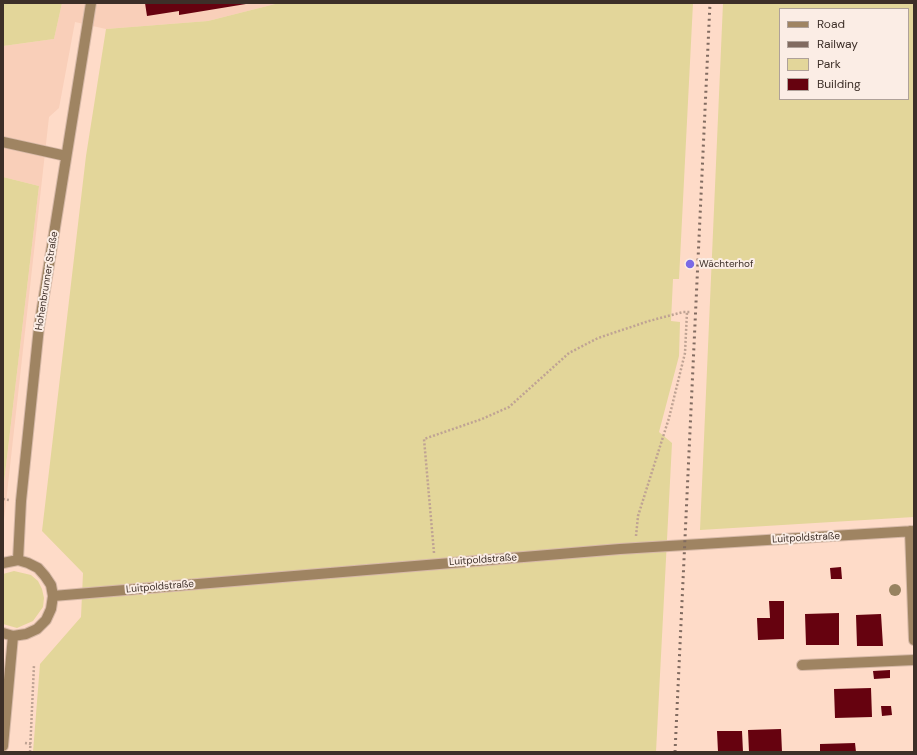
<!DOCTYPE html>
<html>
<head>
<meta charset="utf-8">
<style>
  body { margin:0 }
  #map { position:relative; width:917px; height:755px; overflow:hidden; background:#fedbc8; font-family:"DM Sans",sans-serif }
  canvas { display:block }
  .frame { position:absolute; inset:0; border:4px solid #3d2f28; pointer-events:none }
  .legend { position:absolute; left:779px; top:8px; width:130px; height:92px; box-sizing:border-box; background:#fbede5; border:1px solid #afa199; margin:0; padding:5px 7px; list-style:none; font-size:12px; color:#3d2f28 }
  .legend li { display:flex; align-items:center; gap:8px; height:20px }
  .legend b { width:20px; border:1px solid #afa199 }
</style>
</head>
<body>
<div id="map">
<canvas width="917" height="755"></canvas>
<div class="frame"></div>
<ul class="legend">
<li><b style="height:5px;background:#9f8462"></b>Road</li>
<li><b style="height:5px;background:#816b60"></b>Railway</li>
<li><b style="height:11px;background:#e3d69a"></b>Park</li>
<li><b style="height:11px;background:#66020f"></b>Building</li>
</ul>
</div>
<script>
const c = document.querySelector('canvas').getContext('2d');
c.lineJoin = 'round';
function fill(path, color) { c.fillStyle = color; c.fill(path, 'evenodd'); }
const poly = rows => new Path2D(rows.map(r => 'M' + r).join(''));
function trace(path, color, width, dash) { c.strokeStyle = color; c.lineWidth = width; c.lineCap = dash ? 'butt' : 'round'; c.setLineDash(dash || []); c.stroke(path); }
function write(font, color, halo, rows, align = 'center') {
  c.font = font + ' "DM Sans",sans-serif'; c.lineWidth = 4; c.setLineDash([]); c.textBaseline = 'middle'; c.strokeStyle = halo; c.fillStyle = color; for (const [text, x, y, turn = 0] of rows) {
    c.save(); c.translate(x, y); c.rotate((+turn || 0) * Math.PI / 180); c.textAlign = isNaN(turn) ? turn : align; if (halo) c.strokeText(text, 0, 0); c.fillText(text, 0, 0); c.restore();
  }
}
fill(poly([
  [62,3,279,3,208,21,106,29,75,22,59,108,49,117,3,529,3,491,39,186,3,177,3,46,54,39]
]), '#f9cfb9');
fill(poly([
  [3,3,62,3,54,39,3,46],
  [279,3,693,3,679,279,673,279,671,321,680,322,679,356,659,432,672,443,656,752,33,752,40,664,81,617,83,573,42,531,86,156,106,29,208,21],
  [723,3,914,3,914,517,700,530],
  [780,9,908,9,908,99,780,99],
  [3,177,39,186,3,491],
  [14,571,31,575,38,581,42,589,44,598,43,607,33,621,17,628,3,624,3,574]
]), '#e3d69a');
fill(poly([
  [145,3,246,3,246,4,179,15,179,11,147,16],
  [841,567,842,579,831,579,830,568],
  [769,601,784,601,784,639,758,640,757,618,770,618],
  [839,613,839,645,806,645,805,614],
  [881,614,883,646,857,646,856,615],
  [890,670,890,678,874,679,873,671],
  [871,688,872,717,835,718,834,689],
  [881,706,891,706,892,715,882,716],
  [781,729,782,752,749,752,748,730],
  [717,731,742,731,743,752,718,752],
  [855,743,856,752,820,752,820,744]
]), '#66020f');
const minor = poly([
  [3,142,66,156],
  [910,531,914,640],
  [18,560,21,501,39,327,91,3],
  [3,563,18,560,28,563,38,568,45,576,51,585,53,596,51,609,46,620,37,629,26,634,13,636,3,633],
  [53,596,620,549,914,531],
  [802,665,914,660],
  [3,746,13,636]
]);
trace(minor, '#d7b9a8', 12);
trace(poly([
  [3,499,9,500],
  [636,536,638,516,669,418,685,353,687,312],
  [434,553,424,439,482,419,509,407,569,353,598,338,649,321,683,312,691,312],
  [25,743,31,744],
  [30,752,34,665]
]), '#bfa394', 2.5, [2, 2]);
trace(minor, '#9f8462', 10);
trace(poly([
  [675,752,710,3]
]), '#816b60', 3, [2, 4]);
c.fillStyle = '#978260';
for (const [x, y] of [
  [895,590]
]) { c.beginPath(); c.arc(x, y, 6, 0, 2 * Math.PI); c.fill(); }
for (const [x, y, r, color] of [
  [690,264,5,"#7a6ae5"]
]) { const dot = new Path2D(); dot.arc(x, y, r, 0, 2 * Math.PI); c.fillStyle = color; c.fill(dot); trace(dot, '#fbede5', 1.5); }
write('10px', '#3d2f28', '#fbede5', [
  ["Wächterhof",699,264]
], 'left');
write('10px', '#3d2f28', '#fbede5', [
  ["Hohenbrunner Straße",47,281,-81],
  ["Luitpoldstraße",806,538,-3],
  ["Luitpoldstraße",483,560,-4],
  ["Luitpoldstraße",160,587,-5]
]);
</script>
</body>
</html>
